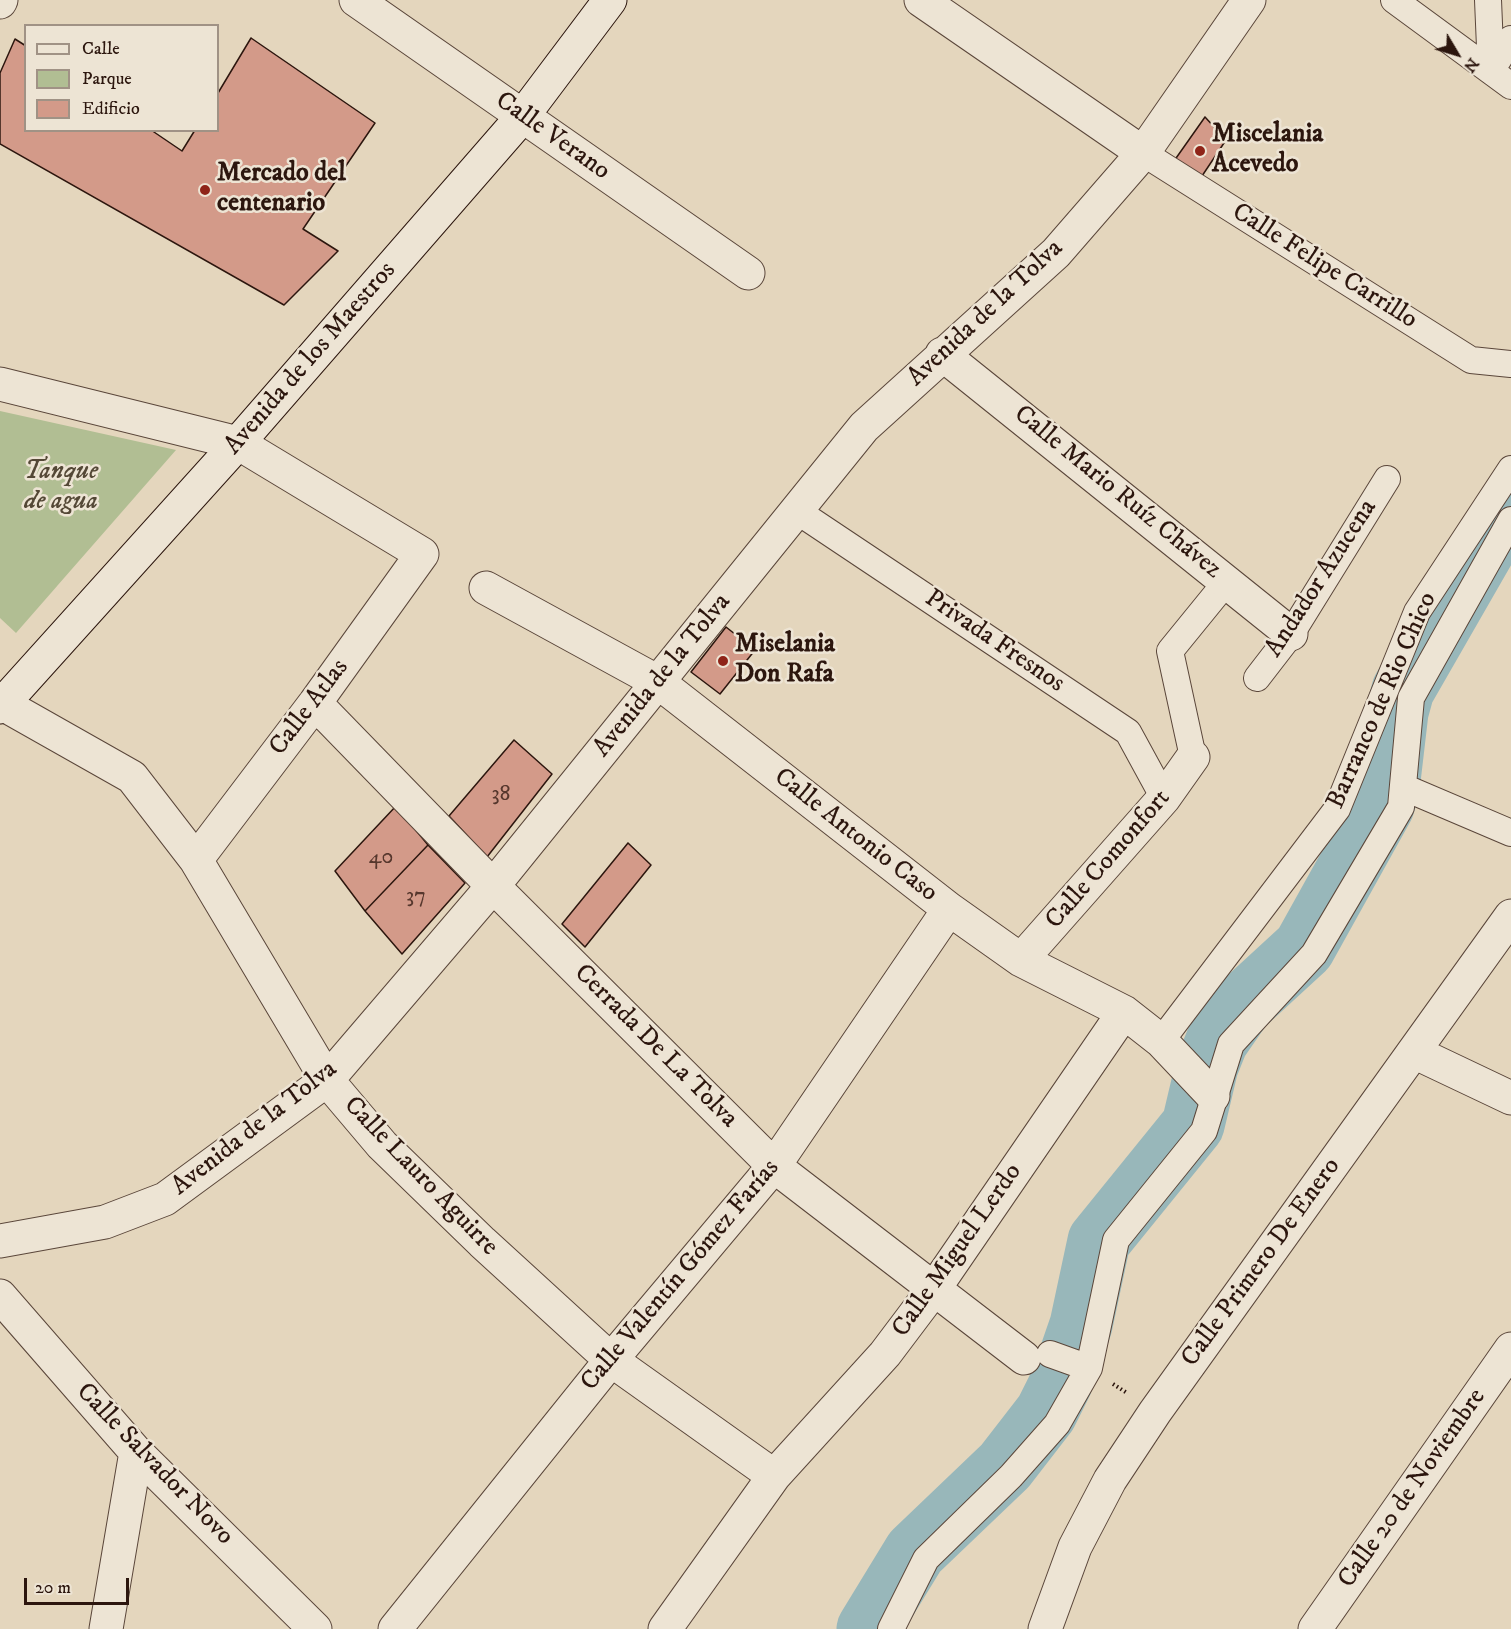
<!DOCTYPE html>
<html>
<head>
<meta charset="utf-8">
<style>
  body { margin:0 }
  #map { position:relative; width:1511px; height:1629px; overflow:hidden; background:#e4d6bd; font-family:"IM FELL DW Pica",serif }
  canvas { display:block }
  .legend { position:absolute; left:24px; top:24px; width:195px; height:108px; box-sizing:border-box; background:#ede4d4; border:2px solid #a09285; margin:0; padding:8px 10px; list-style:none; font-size:18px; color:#2c160e }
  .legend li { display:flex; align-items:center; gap:12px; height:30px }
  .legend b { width:30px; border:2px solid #a09285 }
  .north { position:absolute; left:1427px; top:24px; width:60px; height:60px; -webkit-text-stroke:4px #ede4d4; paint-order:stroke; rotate:128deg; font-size:16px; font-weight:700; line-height:24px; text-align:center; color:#2c160e }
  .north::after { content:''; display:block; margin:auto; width:21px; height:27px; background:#2c160e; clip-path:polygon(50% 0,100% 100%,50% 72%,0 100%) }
  .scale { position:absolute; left:24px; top:1578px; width:105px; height:27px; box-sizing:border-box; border:3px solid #2c160e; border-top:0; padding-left:8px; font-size:18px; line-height:21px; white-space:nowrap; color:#2c160e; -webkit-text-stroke:4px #ede4d4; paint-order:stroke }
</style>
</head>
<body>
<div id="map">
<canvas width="1511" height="1629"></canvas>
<ul class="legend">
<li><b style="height:8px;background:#ede4d4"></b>Calle</li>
<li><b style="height:16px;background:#b1be93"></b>Parque</li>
<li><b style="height:16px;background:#d39a89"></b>Edificio</li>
</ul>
<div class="north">N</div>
<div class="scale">20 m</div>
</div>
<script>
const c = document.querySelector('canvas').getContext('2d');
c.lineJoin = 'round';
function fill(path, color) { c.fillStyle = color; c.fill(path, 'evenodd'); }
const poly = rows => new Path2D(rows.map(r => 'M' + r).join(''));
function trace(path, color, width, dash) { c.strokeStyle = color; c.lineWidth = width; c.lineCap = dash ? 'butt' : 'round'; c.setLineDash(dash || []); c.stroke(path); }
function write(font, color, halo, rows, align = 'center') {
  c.font = font + ' "IM FELL DW Pica",serif'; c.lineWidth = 5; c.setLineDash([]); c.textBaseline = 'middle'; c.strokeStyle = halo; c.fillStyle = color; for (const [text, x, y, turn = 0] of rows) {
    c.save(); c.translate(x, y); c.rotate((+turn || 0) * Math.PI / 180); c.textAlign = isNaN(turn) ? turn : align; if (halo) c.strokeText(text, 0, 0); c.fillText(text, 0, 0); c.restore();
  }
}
fill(poly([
  [0,411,176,450,16,633,0,618]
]), '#b1be93');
trace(poly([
  [868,1629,915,1552,1005,1466,1046,1413,1061,1383,1081,1325,1099,1241,1193,1125,1207,1066,1217,1041,1242,1005,1304,948,1383,806,1388,789,1397,712,1403,690,1511,502]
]), '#98b7ba', 63);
const building = poly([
  [251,38,375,123,303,229,338,251,284,305,0,144,0,73,15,39,26,46,26,130,151,130,182,151,195,130,218,130,218,93,251,38],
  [1205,117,1226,140,1202,176,1174,161,1205,117],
  [726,627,755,650,720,694,691,672,726,627],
  [514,740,552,774,487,857,449,816,514,740],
  [396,806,428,845,365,911,335,871,396,806],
  [628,843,651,865,585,947,562,924,628,843],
  [428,845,465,883,402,954,365,911,428,845]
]);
fill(building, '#d39a89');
trace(building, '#2c160e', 1.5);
const pedestrian = poly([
  [1394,0,1511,86],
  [1488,0,1491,71],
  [1491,71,1511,39],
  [1143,153,1471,360,1511,364],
  [797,511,1128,732,1164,798],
  [1257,678,1291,634,1387,479],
  [1193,757,1170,651,1227,581],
  [1403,787,1511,833],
  [1161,1041,1337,809,1417,612,1511,469],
  [1050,1354,1089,1368],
  [891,1629,926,1559,1011,1476,1057,1424,1089,1368,1116,1240,1204,1131,1231,1044,1314,954,1401,807,1411,698,1511,520]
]);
const minor = poly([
  [356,0,748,273],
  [921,0,1143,153],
  [0,2,1,0],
  [942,354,1291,634],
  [0,384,238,443,422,554,315,703,196,860],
  [486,588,658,682,949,909,1021,960,1124,1012,1161,1041,1213,1096],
  [315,703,493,886,774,1166,1024,1358],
  [3,704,132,777,196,860,327,1080,382,1145,482,1242,611,1360,774,1476],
  [1021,960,1164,798,1193,757],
  [1414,1052,1511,1098],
  [0,1241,105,1222,165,1199,327,1080,493,886,864,427,1056,253,1143,153,1249,0],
  [0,1296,136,1452,315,1629],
  [106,1629,136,1452],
  [395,1629,611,1360,774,1166,949,909],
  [665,1629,774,1476,885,1354,934,1289,1124,1012],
  [1045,1629,1075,1547,1110,1480,1155,1412,1511,916],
  [1315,1629,1511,1349]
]);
const secondary = poly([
  [0,707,238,443,522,117,610,0]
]);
trace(pedestrian, '#5a463a', 28);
trace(minor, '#5a463a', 35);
trace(secondary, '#2c160e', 35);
trace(poly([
  [1113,1384,1127,1393]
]), '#2c160e', 4, [1.5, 3]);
trace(pedestrian, '#ede4d4', 26);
trace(minor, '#ede4d4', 33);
trace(secondary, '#ede4d4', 33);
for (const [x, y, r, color] of [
  [1200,151,6,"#8f2418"],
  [205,190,6,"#8f2418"],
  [723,661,6,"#8f2418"]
]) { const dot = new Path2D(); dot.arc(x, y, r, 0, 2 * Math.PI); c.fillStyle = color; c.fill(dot); trace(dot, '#ede4d4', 2); }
write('22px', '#56372d', null, [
  ["38",501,795],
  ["40",381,858],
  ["37",416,897]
]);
write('bold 26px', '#2c160e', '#ede4d4', [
  ["Miscelania",1212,136],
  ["Acevedo",1212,166],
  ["Mercado del",217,175],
  ["centenario",217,205],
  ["Miselania",735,646],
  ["Don Rafa",735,676]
], 'left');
write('26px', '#2c160e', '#ede4d4', [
  ["Calle Verano",552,137,35],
  ["Calle Felipe Carrillo",1324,267,32],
  ["Avenida de la Tolva",986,314,-43],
  ["Avenida de los Maestros",311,359,-49],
  ["Calle Mario Ruíz Chávez",1117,493,39],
  ["Andador Azucena",1322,579,-57],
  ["Privada Fresnos",994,642,34],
  ["Avenida de la Tolva",663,676,-51],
  ["Barranco de Rio Chico",1383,701,-66],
  ["Calle Atlas",310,708,-53],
  ["Calle Antonio Caso",855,836,38],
  ["Calle Comonfort",1109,860,-49],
  ["Cerrada De La Tolva",655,1047,45],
  ["Avenida de la Tolva",255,1129,-38],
  ["Calle Lauro Aguirre",420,1177,46],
  ["Calle Miguel Lerdo",958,1251,-55],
  ["Calle Primero De Enero",1262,1263,-54],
  ["Calle Valentín Gómez Farías",681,1276,-50],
  ["Calle Salvador Novo",154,1465,46],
  ["Calle 20 de Noviembre",1413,1489,-55]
]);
write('italic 26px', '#544836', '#ede4d4', [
  ["Tanque",61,473],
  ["de agua",61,503]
]);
</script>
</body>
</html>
